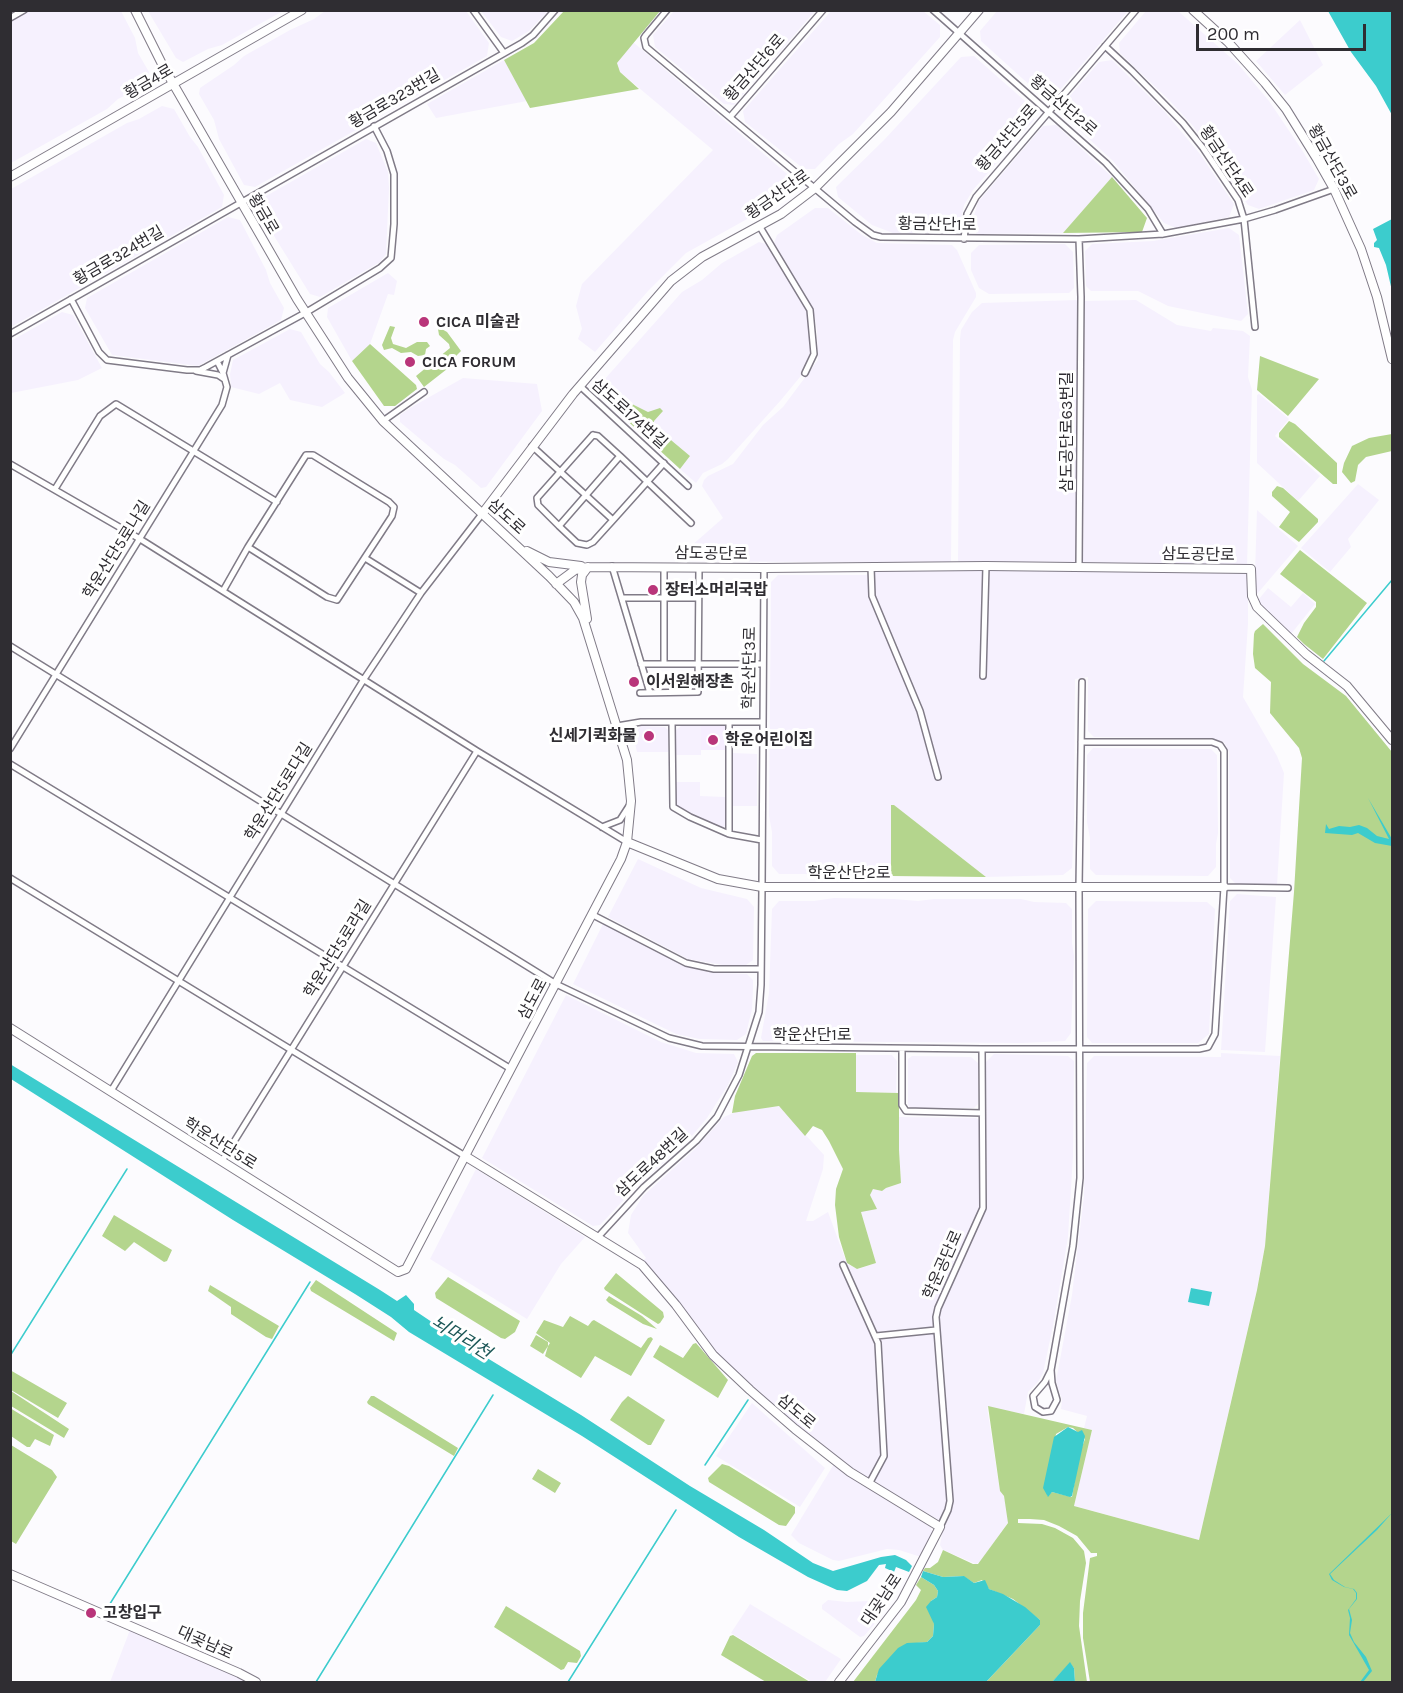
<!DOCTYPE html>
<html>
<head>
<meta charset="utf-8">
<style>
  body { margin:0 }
  #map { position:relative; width:1403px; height:1693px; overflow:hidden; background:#fcfbfe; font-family:Karla,sans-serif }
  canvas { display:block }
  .frame { position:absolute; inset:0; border:12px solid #2f2d32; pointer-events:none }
  .scale { position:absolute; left:1196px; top:24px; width:170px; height:27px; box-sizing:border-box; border:3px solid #2f2d32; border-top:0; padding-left:8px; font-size:18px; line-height:21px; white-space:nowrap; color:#2f2d32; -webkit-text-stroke:4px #fff; paint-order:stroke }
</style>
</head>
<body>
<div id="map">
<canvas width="1403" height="1693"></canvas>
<div class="frame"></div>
<div class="scale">200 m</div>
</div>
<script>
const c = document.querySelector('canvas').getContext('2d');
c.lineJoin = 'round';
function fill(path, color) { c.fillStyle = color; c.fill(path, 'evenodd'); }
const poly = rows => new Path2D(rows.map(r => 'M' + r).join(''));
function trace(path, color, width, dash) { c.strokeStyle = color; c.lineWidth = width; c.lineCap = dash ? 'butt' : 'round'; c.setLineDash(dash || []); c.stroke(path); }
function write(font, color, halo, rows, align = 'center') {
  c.font = font + ' Karla,"Noto Sans KR",sans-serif'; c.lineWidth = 6; c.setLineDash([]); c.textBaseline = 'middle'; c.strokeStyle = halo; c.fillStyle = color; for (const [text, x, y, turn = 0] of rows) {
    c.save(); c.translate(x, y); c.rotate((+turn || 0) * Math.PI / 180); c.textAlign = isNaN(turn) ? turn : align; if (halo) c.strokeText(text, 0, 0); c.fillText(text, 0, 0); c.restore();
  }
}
fill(poly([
  [11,11,121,11,135,38,138,53,149,72,145,85,118,99,107,109,11,163],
  [148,11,283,11,222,45,208,49,183,62,176,58],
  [325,11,466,11,489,43,487,56,255,187,244,185,219,139,214,120,199,94,200,88,234,65,244,56,290,30,314,19],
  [481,11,548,11,529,31,512,41,501,37],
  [674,11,674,10,815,11,734,105,724,104,655,47,653,35],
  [831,11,923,11,940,25,940,37,853,134,839,144,815,169,804,169,745,122,743,111],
  [997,11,997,10,1128,11,1054,97,1044,98,981,41,980,31],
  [1146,11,1178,11,1238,64,1269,101,1302,150,1319,179,1314,190,1259,209,1248,205,1193,126,1169,100,1120,53,1119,43],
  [1300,20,1323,65,1285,95,1256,61],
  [633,42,793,179,792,191,758,213,686,253,648,291,595,352,578,339,582,329,576,306,582,284,713,150,620,72,617,63],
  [974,56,1033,108,1034,120,973,190,964,205,960,225,951,233,893,233,872,225,838,197,836,187,884,140,961,57],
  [504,60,527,101,436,118,427,104],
  [1112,60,1164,111,1200,154,1234,204,1229,217,1176,228,1164,223,1113,161,1064,116,1063,104,1099,62],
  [162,106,174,109,190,137,198,147,224,195,222,207,11,327,11,189,127,123,139,119],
  [1056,125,1112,177,1063,233,977,234,971,226,978,202,1043,126],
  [366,139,376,143,388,172,389,188,386,254,380,262,320,297,310,294,258,210,261,199],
  [815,208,828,208,862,235,877,243,952,245,957,250,976,293,976,297,955,332,953,340,951,563,674,561,723,518,702,486,704,480,708,476,733,464,763,425,783,407,818,360,817,330,813,309,774,243,777,235],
  [228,217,240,220,266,270,270,283,284,308,281,320,198,366,112,355,85,308,87,298],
  [1229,228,1239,235,1248,314,1241,321,1168,306,1138,291,1091,291,1086,286,1085,251,1092,244,1153,241],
  [759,242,766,244,807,311,811,351,810,359,800,377,781,400,728,459,722,464,703,473,696,483,680,469,690,456,653,425,654,421,663,411,648,412,620,398,604,380,682,292,702,280,722,263],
  [1065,244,1073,252,1074,288,1069,293,989,294,979,288,971,270,971,253,979,245],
  [388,273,397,281,394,295,388,294,370,344,352,361,327,317,328,308],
  [1078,300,1076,562,959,563,958,561,960,339,961,330,972,312,982,303],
  [1136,300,1177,325,1211,331,1213,328,1243,331,1250,336,1248,377,1252,390,1251,421,1247,566,1083,563,1085,301],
  [62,312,73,315,102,368,78,380,11,393,11,341],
  [290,329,301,332,320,364,329,372,345,393,322,407,290,400,280,383,259,394,231,387,230,374,233,360],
  [463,378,537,384,542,411,486,487,481,488,455,465,444,459,400,422,400,415,410,408],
  [1259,394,1289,419,1275,436,1320,476,1298,501,1257,463,1257,395],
  [1358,484,1379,500,1348,539,1351,547,1330,572,1301,548],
  [1257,510,1298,546,1257,594,1255,574],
  [877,570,1181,572,1246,574,1248,580,1248,624,1243,697,1277,756,1284,773,1277,885,1236,884,1230,878,1229,752,1224,742,1210,738,1094,737,1088,731,1088,677,1075,679,1074,822,1072,868,1063,875,986,877,894,805,891,805,891,876,825,877,806,874,779,874,772,866,772,832,769,816,771,582,778,575,866,575],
  [1268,588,1291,607,1303,593,1315,604,1291,634,1259,603,1259,599],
  [641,726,665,727,668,730,668,752,637,752,633,735],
  [681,726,701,726,701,755,676,755,676,730],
  [1093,748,1211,749,1217,755,1218,833,1216,844,1216,867,1208,876,1096,875,1090,869,1090,838,1087,822,1087,755],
  [733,753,757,754,757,806,732,806],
  [675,782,700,782,700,796,725,797,725,826,722,828,677,806,675,802],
  [638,859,701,888,747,899,754,907,753,960,746,965,723,965,688,959,608,917],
  [1237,894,1276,897,1265,1052,1221,1050,1230,901],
  [834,898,894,899,918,901,934,899,1021,899,1034,902,1066,903,1072,909,1072,943,1074,956,1071,1033,1065,1041,1022,1043,763,1041,761,1038,769,993,772,909,779,901,814,901],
  [1096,901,1207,902,1215,909,1209,1034,1198,1043,1092,1043,1087,1037,1088,909],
  [603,924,684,966,713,973,747,974,753,980,753,989,752,1009,746,1034,737,1040,699,1039,676,1034,573,984],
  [566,995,661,1042,696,1053,734,1054,738,1062,728,1085,707,1118,686,1143,635,1188,600,1225,593,1226,482,1158],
  [1221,1053,1280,1056,1265,1246,1257,1289,1199,1540,1074,1506,1092,1430,1084,1428,1087,1416,1061,1409,1062,1400,1056,1381,1072,1295,1084,1196,1087,1063,1094,1056,1221,1057],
  [994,1054,1068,1056,1074,1061,1073,1156,1068,1237,1053,1326,1043,1373,1038,1382,1028,1392,1024,1414,987,1407,1000,1491,1004,1496,1009,1521,980,1562,976,1564,943,1550,940,1545,943,1529,952,1509,953,1499,939,1319,941,1309,987,1208,986,1062],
  [856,1055,892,1055,897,1061,896,1093,856,1092],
  [912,1056,971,1057,978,1063,978,1104,974,1108,911,1108,908,1105,908,1059],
  [779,1106,824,1155,823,1169,806,1221,813,1221,828,1212,847,1264,858,1269,876,1263,861,1212,873,1189,882,1191,886,1188,901,1183,899,1150,899,1117,976,1118,979,1120,979,1209,933,1313,947,1498,946,1507,939,1520,878,1487,845,1464,789,1420,724,1363,643,1261,646,1258,628,1233,631,1215,643,1196,695,1149,724,1117,740,1110],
  [476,1169,585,1237,561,1264,527,1319,430,1259],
  [752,1403,825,1468,800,1507,716,1456],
  [834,1464,853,1478,930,1525,933,1534,921,1557,899,1550,887,1549,839,1561,833,1560,799,1543,791,1535],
  [828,1600,847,1602,869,1601,880,1606,883,1614,864,1636,860,1637,822,1609,822,1605],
  [750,1604,841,1659,825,1682,812,1682,731,1633],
  [130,1630,216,1666,251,1682,110,1682]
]), '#f6f1fe');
fill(poly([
  [701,725,725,726,726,750,701,750]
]), '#f6eeff');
fill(poly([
  [564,11,660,11,617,63,620,72,639,89,530,108,504,60,534,43],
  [1112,177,1147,218,1142,232,1063,233],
  [390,326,395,327,391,338,393,344,406,348,417,342,427,342,430,346,426,349,425,355,418,356,411,352,401,353,392,348,384,350,382,345],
  [440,328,447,332,461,351,453,359,456,362,424,387,416,376,450,348,449,344,439,335,438,329],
  [370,344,416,385,417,389,395,406,384,406,352,361],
  [1260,356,1319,379,1288,416,1257,390],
  [604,380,620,398,648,412,660,408,663,411,654,421,653,425,690,456,680,469,597,393,596,389],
  [1289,421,1295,424,1337,463,1337,484,1333,484,1279,437,1279,433],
  [1392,434,1392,451,1366,457,1358,465,1355,481,1351,483,1342,472,1344,463,1352,446,1369,438],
  [1277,486,1283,488,1318,519,1318,522,1299,542,1279,527,1290,512,1272,496,1272,492],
  [1300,550,1367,603,1323,659,1304,644,1297,637,1304,623,1316,607,1316,602,1280,574],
  [1263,624,1303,664,1346,696,1392,752,1392,1682,1090,1682,1083,1638,1083,1613,1090,1558,1097,1556,1097,1553,1091,1553,1077,1536,1059,1526,1044,1520,1030,1519,1018,1519,1018,1523,1042,1524,1055,1528,1073,1538,1084,1551,1086,1563,1080,1601,1079,1626,1087,1682,1075,1682,1074,1668,1070,1663,1052,1682,986,1682,1040,1625,1040,1620,1013,1599,989,1589,982,1580,974,1583,963,1576,943,1577,923,1571,925,1568,930,1568,938,1562,943,1550,973,1564,978,1564,1008,1523,1004,1496,1000,1491,988,1406,1092,1430,1074,1506,1199,1540,1257,1290,1265,1246,1294,892,1302,758,1299,748,1270,713,1271,682,1255,668,1253,654,1254,634,1255,631],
  [1068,1427,1073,1428,1085,1439,1079,1455,1072,1497,1052,1492,1047,1496,1056,1434],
  [891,805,894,805,986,877,891,876],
  [756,1053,856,1053,856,1092,899,1093,899,1150,901,1183,886,1188,882,1191,873,1189,870,1195,877,1209,861,1212,876,1263,857,1269,847,1263,839,1237,835,1205,836,1189,843,1169,829,1141,822,1130,813,1126,805,1136,779,1106,732,1113,735,1096,752,1056],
  [114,1215,172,1250,167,1261,164,1262,134,1242,125,1251,102,1236],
  [616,1273,663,1312,664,1317,660,1323,658,1324,605,1290,604,1288],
  [448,1277,520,1321,515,1332,505,1339,501,1338,436,1298,435,1293],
  [316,1280,397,1333,394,1341,311,1291,310,1288],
  [210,1285,279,1326,272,1339,266,1337,231,1314,231,1307,208,1291],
  [609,1296,642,1316,657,1329,643,1324,609,1303,606,1300],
  [570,1316,588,1326,592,1321,594,1320,641,1348,648,1338,651,1337,653,1339,631,1376,595,1356,581,1378,545,1356,548,1346,543,1354,530,1346,536,1335,548,1342,548,1346,550,1343,536,1333,544,1320,563,1327],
  [696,1343,728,1380,718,1398,653,1357,660,1345,683,1358,693,1344],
  [10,1370,67,1403,58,1418,11,1390],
  [11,1391,69,1429,64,1438,11,1406],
  [371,1396,374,1396,458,1448,454,1456,368,1404,367,1402],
  [628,1396,665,1420,651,1445,648,1445,610,1420,622,1402],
  [10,1408,54,1435,50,1446,35,1439,30,1447,27,1447,11,1436],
  [11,1445,52,1470,57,1477,16,1544,11,1541],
  [722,1464,729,1466,795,1507,795,1513,786,1526,779,1525,709,1482,708,1478],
  [538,1469,561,1483,555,1493,532,1479],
  [921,1577,934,1585,938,1591,937,1597,931,1601,934,1624,933,1636,927,1642,917,1643,877,1675,875,1682,853,1682,916,1600,921,1590,916,1585],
  [506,1606,580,1651,581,1656,577,1663,568,1662,564,1669,561,1670,494,1627],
  [733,1635,810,1682,766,1682,721,1655,730,1636]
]), '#b4d58d');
fill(poly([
  [1328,11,1392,11,1392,115,1376,86,1351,52],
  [1392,219,1392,291,1386,265,1379,248,1374,247,1374,243,1377,240,1373,229],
  [1368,798,1392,839,1392,846,1375,843,1358,833,1352,835,1325,833,1326,824,1329,829,1339,826,1350,827,1359,825,1367,828,1377,836,1389,839],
  [10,1064,380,1290,397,1301,406,1295,414,1304,414,1310,469,1347,581,1415,690,1486,764,1530,813,1563,833,1571,881,1557,895,1555,906,1560,912,1566,909,1572,896,1567,894,1572,885,1568,886,1564,879,1565,867,1581,847,1591,837,1590,808,1577,739,1537,582,1436,409,1332,391,1317,355,1294,233,1220,11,1079],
  [1191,1288,1212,1292,1209,1306,1188,1302],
  [1068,1427,1078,1432,1082,1430,1085,1436,1072,1496,1070,1497,1052,1492,1048,1497,1043,1488,1054,1437],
  [1392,1513,1377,1530,1330,1574,1334,1580,1345,1587,1354,1589,1357,1593,1357,1599,1349,1609,1352,1620,1350,1633,1354,1642,1366,1657,1372,1671,1363,1682,1360,1682,1369,1670,1349,1635,1350,1618,1348,1610,1356,1599,1356,1593,1353,1589,1344,1587,1332,1580,1329,1574],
  [923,1571,943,1577,964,1576,974,1583,985,1580,989,1589,1003,1594,1025,1607,1040,1620,1040,1625,986,1682,875,1682,879,1669,898,1648,907,1643,927,1642,933,1636,934,1624,926,1607,931,1601,937,1597,938,1591,934,1585,921,1577],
  [1070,1662,1074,1668,1075,1682,1052,1682]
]), '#3ccccd');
trace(poly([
  [1324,661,1392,580],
  [10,1356,127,1169],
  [705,1465,748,1400],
  [108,1607,310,1282],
  [316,1682,493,1395],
  [568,1682,676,1510]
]), '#3ccccd', 1.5);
const street = poly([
  [473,10,504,53],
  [667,10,646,35,644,38,646,47,855,222,873,235,881,237,1079,239,1163,234,1244,219,1275,210,1334,189],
  [933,10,1106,163,1148,209,1163,234],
  [10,18,24,10],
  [1105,46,1132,71,1183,123,1203,148,1238,200,1244,219,1255,327],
  [730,117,823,10],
  [760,227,810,310,814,354,805,373],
  [964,239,967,214,976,197,1136,10],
  [71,299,99,352,107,360,187,370,200,370,206,367,305,313,380,268,391,258,394,224,394,174,387,151,374,126],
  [10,334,522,43,533,35,555,10],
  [196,371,218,375,224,379],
  [223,373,228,355],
  [580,386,688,486],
  [383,421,424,392],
  [593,435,598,436,620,456,559,526,538,505,537,498,593,435],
  [532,446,613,520,664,463],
  [620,456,691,523],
  [10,464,140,539,477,751,627,842],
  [55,489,100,416,116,404,277,502],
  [559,526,577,543,587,545,593,542,613,520],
  [365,558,421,593],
  [612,566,650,693],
  [664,567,664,664,763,664],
  [871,567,872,596,920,711,938,777],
  [1079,567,1081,297,1079,239],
  [223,591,248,547,306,455,313,455,389,502,394,507,392,516,337,600,327,597,248,547],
  [622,598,698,598],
  [10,646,556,984,669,1038,702,1046,982,1049,1199,1049,1208,1047,1215,1034,1224,887,1224,751,1220,745,1212,742,1081,742],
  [641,664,664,664],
  [983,676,986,566],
  [640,693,698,692,699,568],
  [672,722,673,807,690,817,729,834,762,840],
  [617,726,641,722,763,722],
  [10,749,222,405,227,387,223,373,217,361],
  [10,764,511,1069],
  [602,827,620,820,629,806],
  [729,834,729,722],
  [10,878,465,1156],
  [1224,887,1288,888],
  [593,915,686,963,714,969,761,969],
  [902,1049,902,1105,906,1111,982,1113],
  [111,1091,364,679,421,593,482,514],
  [222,1161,477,751],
  [598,1237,644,1187,696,1141,717,1117,739,1075,759,1012,761,985,762,887,764,568],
  [843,1265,878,1343,884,1456,869,1484],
  [876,1336,936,1330],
  [1051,1370,1073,1246,1080,1178,1079,887,1082,682],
  [1051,1370,1052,1383,1057,1400,1051,1411,1043,1412,1035,1407,1033,1396,1045,1382,1051,1370],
  [940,1527,948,1510,950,1501,936,1317,938,1308,983,1208,982,1049]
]);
const secondary = poly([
  [135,10,163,66,297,299,348,378,383,421,549,576,574,602,583,618,627,760,631,801,627,842,621,859,465,1156,642,1265,676,1305,713,1355,750,1390,795,1429,850,1472,940,1527,901,1602,839,1682],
  [1193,10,1228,42,1265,83,1286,109,1317,159,1334,189,1361,249,1377,297,1392,359],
  [10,177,302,10],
  [482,514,573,394,671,281,702,257,781,214,815,188,891,112,979,10],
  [527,551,549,562,581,566],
  [556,584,575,570,588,567,764,568,986,566,1251,569,1252,596,1257,607,1306,654,1347,686,1392,740],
  [587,619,581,582,582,575,588,567],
  [627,842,718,879,762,887,1224,887],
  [10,1028,398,1272,406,1269,465,1156],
  [10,1574,239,1673,256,1682]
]);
trace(street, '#807b87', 8);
trace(secondary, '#807b87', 10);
trace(street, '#fff', 5);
trace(secondary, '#fff', 8);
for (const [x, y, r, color] of [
  [424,322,6,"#b9357a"],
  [410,362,6,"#b9357a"],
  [653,590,6,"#b9357a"],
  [634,682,6,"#b9357a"],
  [649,736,6,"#b9357a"],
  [713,740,6,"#b9357a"],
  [91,1613,6,"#b9357a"]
]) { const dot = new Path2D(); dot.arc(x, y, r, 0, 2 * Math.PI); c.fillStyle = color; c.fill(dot); trace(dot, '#fff', 2); }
write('16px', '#2f2d32', '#fff', [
  ["황금산단6로",755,68,-49],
  ["황금4로",149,82,-30],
  ["황금로323번길",395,99,-30],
  ["황금산단2로",1063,106,41],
  ["황금산단5로",1007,138,-49],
  ["황금산단4로",1226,162,56],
  ["황금산단3로",1332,162,61],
  ["황금산단로",778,195,-35],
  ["황금로",263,214,60],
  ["황금산단1로",937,225,1],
  ["황금로324번길",119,256,-30],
  ["삼도로174번길",629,414,42],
  ["삼도공단로63번길",1067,432,-90],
  ["삼도로",506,517,42],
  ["학운산단5로나길",117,550,-58],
  ["삼도공단로",711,554,1],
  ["삼도공단로",1198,555,1],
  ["학운산단3로",750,668,-89],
  ["학운산단5로다길",279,792,-58],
  ["학운산단2로",849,873],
  ["학운산단5로라길",338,949,-58],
  ["삼도로",533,999,-62],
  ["학운산단1로",812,1035],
  ["학운산단5로",220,1144,32],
  ["삼도로48번길",652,1163,-43],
  ["학운공단로",943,1265,-66],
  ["삼도로",796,1412,40],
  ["대곶남로",882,1600,-56],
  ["대곶남로",205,1643,24]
]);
write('bold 16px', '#2f2d32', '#fff', [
  ["CICA 미술관",436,322],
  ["CICA FORUM",422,362],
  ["장터소머리국밥",665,590],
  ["이서원해장촌",646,682],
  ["신세기퀵화물",637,736,"right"],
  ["학운어린이집",725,740],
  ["고창입구",103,1613]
], 'left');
write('italic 18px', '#1c5757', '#fff', [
  ["뇌머리천",461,1338,32]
]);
</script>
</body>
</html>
